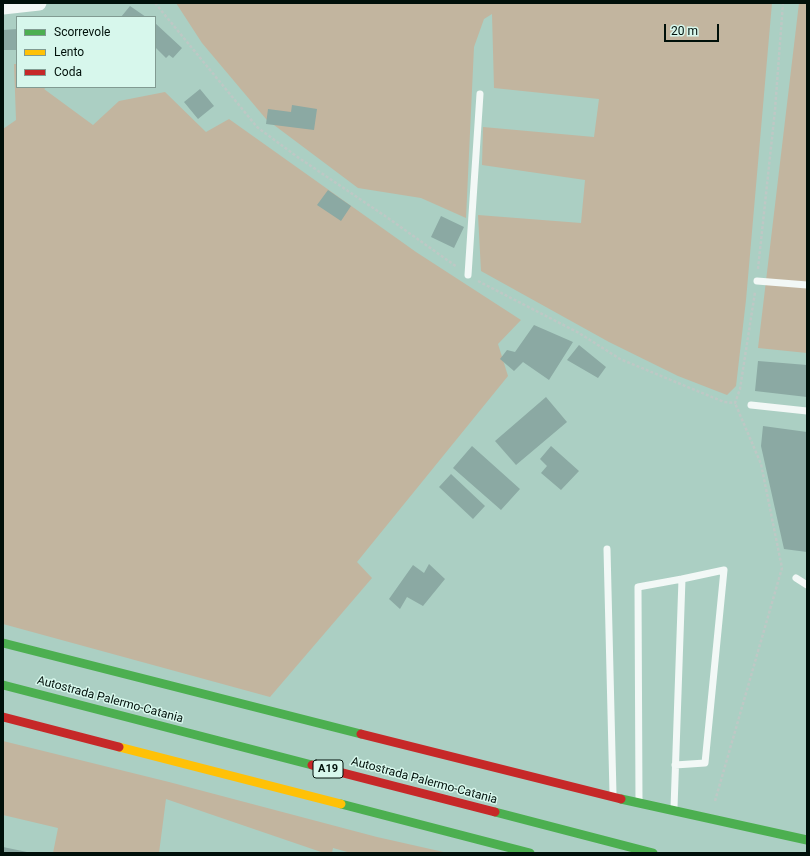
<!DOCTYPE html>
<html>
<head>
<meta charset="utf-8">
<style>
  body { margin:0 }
  #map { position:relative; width:810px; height:856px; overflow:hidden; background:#abcfc3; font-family:Roboto,sans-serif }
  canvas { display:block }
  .frame { position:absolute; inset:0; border:4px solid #00100a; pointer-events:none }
  .legend { position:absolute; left:16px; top:16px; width:140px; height:72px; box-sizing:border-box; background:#d7f7ec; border:1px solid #819b92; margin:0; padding:5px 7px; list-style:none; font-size:12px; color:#00100a }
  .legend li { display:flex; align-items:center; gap:8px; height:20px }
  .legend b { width:20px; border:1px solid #819b92 }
  .scale { position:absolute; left:664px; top:24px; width:55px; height:18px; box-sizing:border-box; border:2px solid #00100a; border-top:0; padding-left:5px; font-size:12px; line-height:14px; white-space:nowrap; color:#00100a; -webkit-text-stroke:3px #d7f7ec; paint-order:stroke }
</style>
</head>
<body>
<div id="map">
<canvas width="810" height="856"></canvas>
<div class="frame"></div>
<ul class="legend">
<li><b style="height:5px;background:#4caf50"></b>Scorrevole</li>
<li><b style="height:5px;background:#ffc107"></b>Lento</li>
<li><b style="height:5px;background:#c62828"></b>Coda</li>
</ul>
<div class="scale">20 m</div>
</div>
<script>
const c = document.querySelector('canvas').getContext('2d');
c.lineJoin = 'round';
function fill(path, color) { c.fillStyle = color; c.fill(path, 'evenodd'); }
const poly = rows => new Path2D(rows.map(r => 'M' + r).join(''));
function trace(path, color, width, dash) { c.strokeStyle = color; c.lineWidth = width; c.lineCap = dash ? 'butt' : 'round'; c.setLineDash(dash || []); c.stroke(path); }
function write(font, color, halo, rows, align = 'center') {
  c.font = font + ' Roboto,sans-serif'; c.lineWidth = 3; c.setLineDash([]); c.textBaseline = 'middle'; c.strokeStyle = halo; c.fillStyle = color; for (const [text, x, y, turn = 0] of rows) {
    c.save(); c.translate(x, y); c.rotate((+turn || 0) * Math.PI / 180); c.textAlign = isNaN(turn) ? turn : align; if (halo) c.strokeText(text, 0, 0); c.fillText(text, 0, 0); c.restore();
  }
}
fill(poly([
  [176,3,772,3,746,300,736,386,727,395,678,376,609,342,481,271,478,215,581,223,585,180,482,165,483,127,594,137,599,99,494,88,492,14,484,19,474,47,466,218,421,198,358,188,266,119,202,43],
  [799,3,807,3,807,353,758,348],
  [14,64,17,64,17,87,47,87,44,89,93,125,119,101,165,92,206,132,229,119,416,252,521,320,498,344,508,376,357,562,372,578,270,697,3,624,3,129,16,120],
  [3,741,169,782,377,837,448,853,351,853,333,848,332,853,324,853,166,799,159,853,53,853,58,828,3,815]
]), '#c2b59f');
fill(poly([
  [130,6,146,17,121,17],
  [155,23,182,48,173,58,169,55,166,58,155,47],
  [17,29,17,50,3,50,3,30],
  [200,89,214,106,198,119,184,102],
  [292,105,317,109,314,130,266,124,268,109,291,112],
  [328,190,351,206,341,221,317,205],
  [441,216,464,227,454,248,431,237],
  [534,325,573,342,549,380,523,362,514,371,500,359,507,350,515,352],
  [579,345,606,367,598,378,567,360],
  [758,361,807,365,807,397,755,391],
  [546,397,567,422,516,465,495,441],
  [763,426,807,432,807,552,784,549,761,446],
  [472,446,520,489,501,510,453,468],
  [551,446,579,471,561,490,541,473,547,466,540,459],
  [451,474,485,506,473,519,439,487],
  [429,564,445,579,423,606,407,597,400,609,389,599,413,565,424,573],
  [3,847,27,852,27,853,3,853]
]), '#8ba9a3');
trace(poly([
  [155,3,257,127,296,156,388,218,457,267],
  [758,269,775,110,783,3],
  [478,281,579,333,620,359,724,402,735,403,740,389,755,292],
  [715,801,782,568,761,464,735,403]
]), '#bec8c5', 2.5, [3, 2]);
trace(poly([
  [468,275,480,94],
  [757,281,807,285],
  [751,405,807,411],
  [607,549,613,794],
  [796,578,807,585],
  [675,765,705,763,724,570,682,579],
  [639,802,638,587,682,579,674,808]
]), '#f2f8f6', 7);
trace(poly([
  [3,7,39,3]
]), '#f2f8f6', 15);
trace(poly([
  [3,643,361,734],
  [3,685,312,765],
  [621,799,807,840],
  [341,804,530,853],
  [495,812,653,853]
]), '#4caf50', 9);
trace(poly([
  [119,747,341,804]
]), '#ffc107', 9);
trace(poly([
  [3,717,119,747],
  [361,734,621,799],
  [312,765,495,812]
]), '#c62828', 9);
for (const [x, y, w] of [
  [328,769,30]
]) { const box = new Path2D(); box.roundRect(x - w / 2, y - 9, w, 18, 3); c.fillStyle = '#d7f7ec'; c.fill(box); trace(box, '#00100a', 1); }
write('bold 11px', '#00100a', null, [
  ["A19",328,769]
]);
write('12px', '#00100a', '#d7f7ec', [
  ["Autostrada Palermo-Catania",110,700,15],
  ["Autostrada Palermo-Catania",424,781,15]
]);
</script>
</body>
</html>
